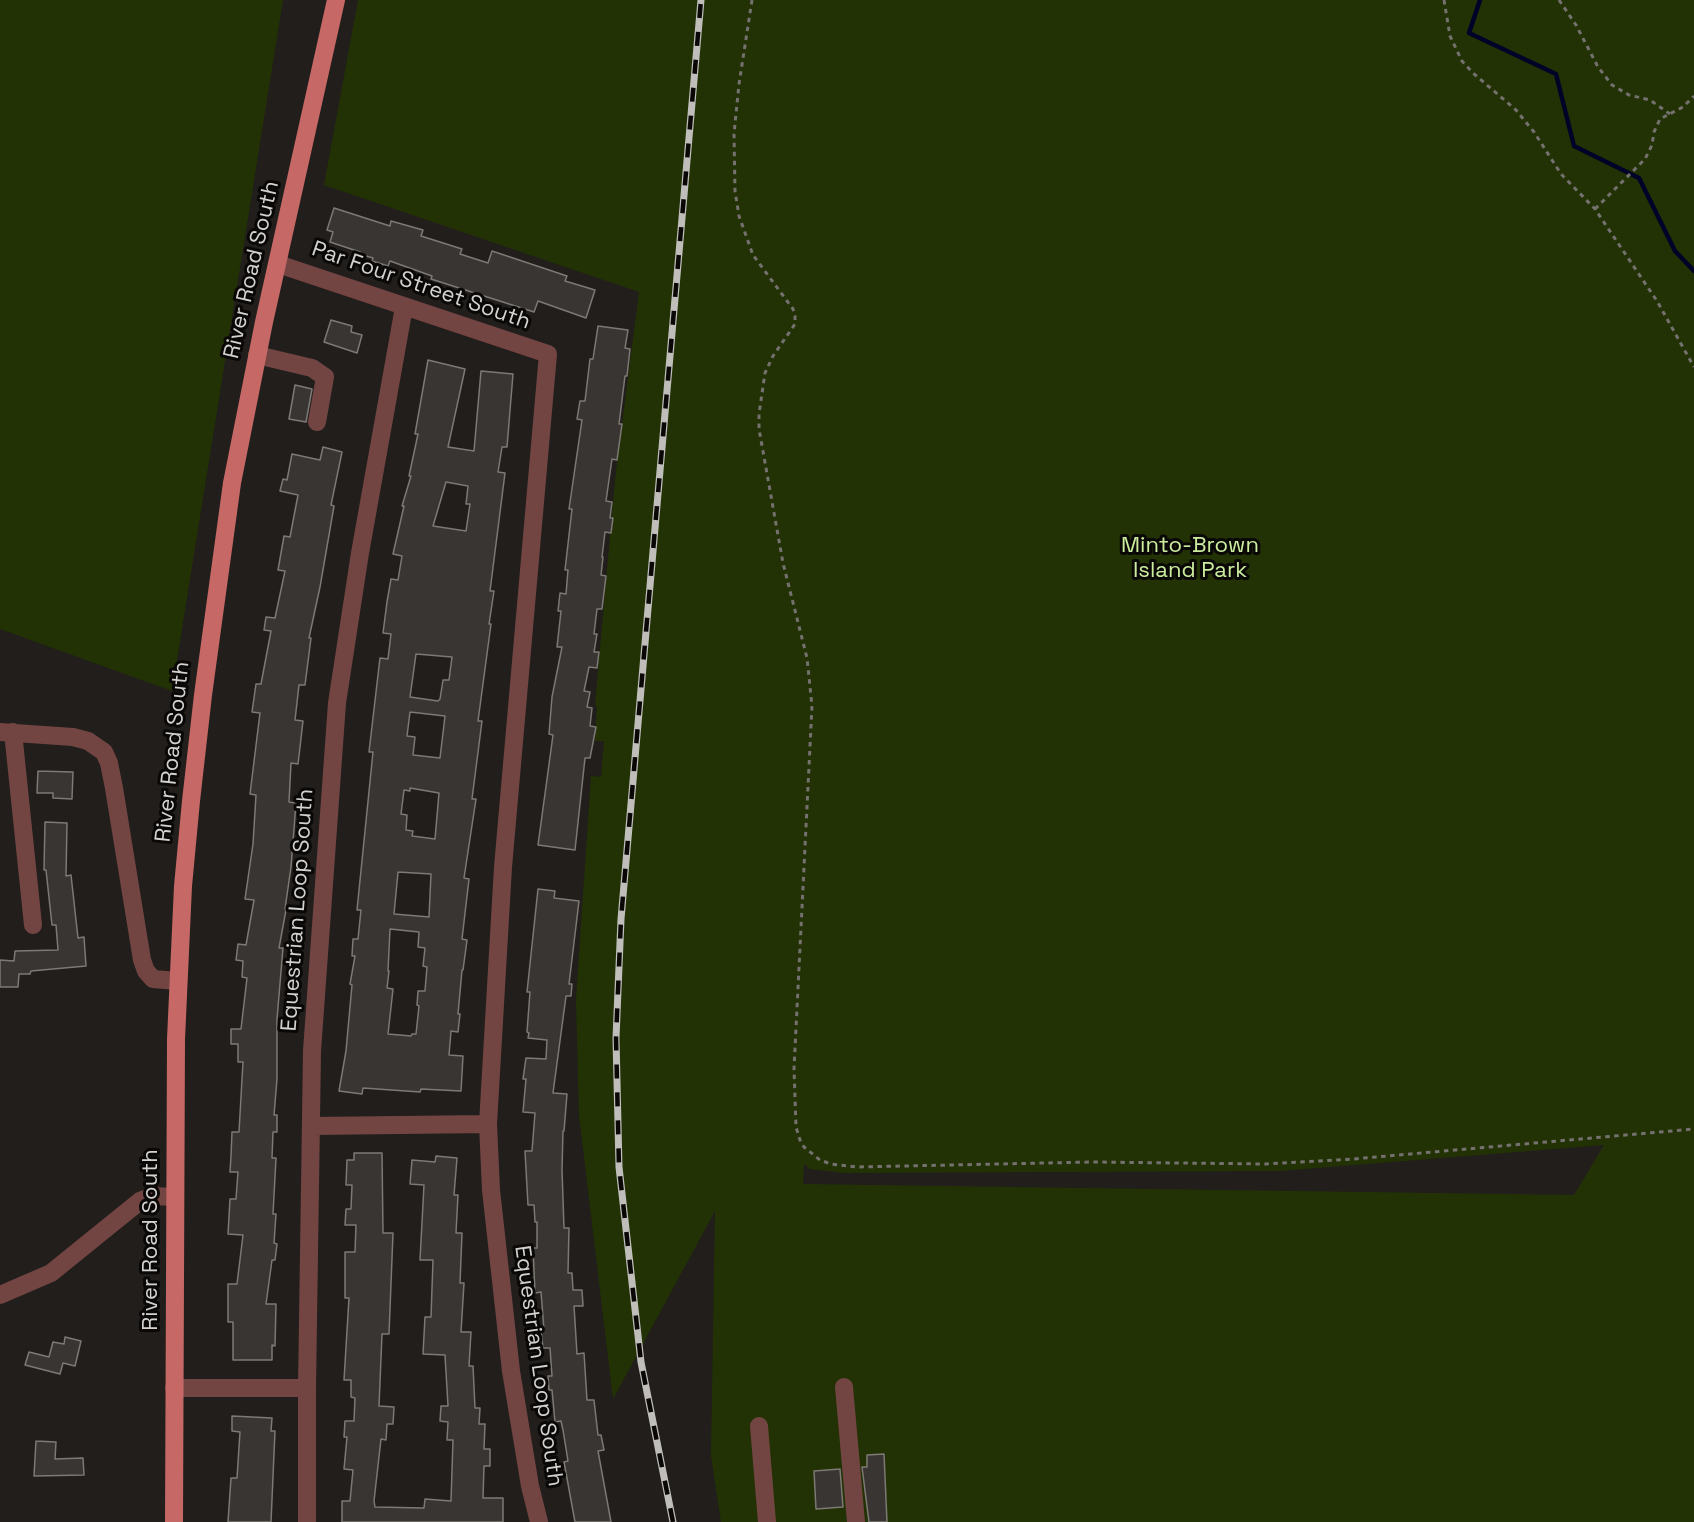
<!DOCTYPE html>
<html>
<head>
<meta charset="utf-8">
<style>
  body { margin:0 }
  canvas { display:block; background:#211e1b }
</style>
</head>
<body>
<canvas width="1694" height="1522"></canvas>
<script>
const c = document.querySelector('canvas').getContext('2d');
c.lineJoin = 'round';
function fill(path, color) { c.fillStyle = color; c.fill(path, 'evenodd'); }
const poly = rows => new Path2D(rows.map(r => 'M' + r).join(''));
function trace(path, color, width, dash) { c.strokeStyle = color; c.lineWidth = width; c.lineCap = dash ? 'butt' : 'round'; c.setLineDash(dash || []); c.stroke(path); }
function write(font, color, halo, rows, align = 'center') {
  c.font = font + ' "Space Grotesk",sans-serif'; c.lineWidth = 6; c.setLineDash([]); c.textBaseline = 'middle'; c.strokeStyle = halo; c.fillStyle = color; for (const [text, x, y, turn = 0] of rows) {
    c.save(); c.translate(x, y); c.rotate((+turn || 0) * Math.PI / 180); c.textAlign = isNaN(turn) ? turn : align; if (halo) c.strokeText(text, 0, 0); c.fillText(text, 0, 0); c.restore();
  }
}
fill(poly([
  [0,0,283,0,172,691,0,629],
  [358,0,1694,0,1694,1522,721,1522,711,1456,715,1211,613,1399,579,1115,576,999,591,776,601,777,604,741,595,741,597,706,595,705,615,480,639,292,324,185],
  [1604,1145,1574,1195,803,1184,804,1164,810,1169,843,1173,1279,1171]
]), '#223204');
trace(poly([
  [1480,0,1469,33,1556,74,1574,146,1639,178,1675,251,1694,271]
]), '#000327', 4.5);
const building = poly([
  [334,208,390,226,391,221,423,230,421,236,462,249,460,254,488,263,492,251,567,276,565,281,595,290,586,318,538,301,534,312,431,279,432,276,390,261,388,266,372,261,373,258,359,254,360,252,330,242,333,232,327,230,334,208],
  [331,320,352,326,351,332,362,335,357,353,324,342,331,320],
  [598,326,628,330,625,348,630,349,627,376,625,376,619,424,622,424,617,460,612,459,606,501,612,502,610,518,613,518,611,533,605,532,602,557,603,557,601,575,606,576,602,609,597,609,594,634,597,634,594,652,599,652,597,668,589,667,584,691,590,692,587,707,592,708,590,726,596,727,590,758,585,758,575,850,538,845,553,735,549,734,552,697,562,647,557,647,561,611,558,611,560,593,566,594,568,570,565,570,572,509,569,509,582,420,577,419,580,401,585,401,590,359,593,359,598,326],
  [428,360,465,369,448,447,474,451,481,371,513,374,507,447,502,447,498,472,505,473,490,591,494,591,489,624,491,624,478,721,482,721,472,799,476,799,464,878,469,879,462,939,467,940,463,970,462,970,458,1014,460,1014,458,1032,451,1031,449,1055,463,1056,461,1091,421,1089,420,1092,363,1088,362,1094,339,1091,346,1051,352,985,350,984,355,956,352,956,353,939,358,939,361,910,357,910,373,752,369,752,380,658,388,659,391,634,383,633,387,602,391,579,398,580,402,556,393,554,404,506,402,506,411,476,409,476,418,434,415,434,428,360],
  [446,482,468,486,466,504,470,504,466,531,433,526,446,482],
  [416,654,452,657,449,680,443,680,440,699,438,701,410,697,416,654],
  [410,712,445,716,440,758,413,755,415,737,407,736,410,712],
  [410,788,439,793,435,839,412,836,413,831,406,830,407,815,401,814,404,790,410,791,410,788],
  [398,872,431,874,429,917,394,914,398,872],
  [390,929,419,932,418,947,425,948,423,966,427,967,425,991,418,991,417,1005,419,1006,416,1034,412,1034,411,1036,388,1034,393,989,387,988,389,971,388,971,390,929],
  [295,385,312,389,306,422,289,419,295,385],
  [323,447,342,452,331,505,334,506,320,587,309,638,311,638,305,685,299,685,295,720,303,721,298,764,291,763,289,802,296,803,291,867,285,909,286,910,279,948,283,948,277,1019,277,1079,274,1115,277,1115,277,1132,273,1132,272,1158,276,1158,273,1214,276,1214,274,1243,277,1244,275,1260,272,1260,266,1304,276,1304,275,1346,272,1345,272,1360,233,1360,233,1322,228,1322,228,1284,237,1284,243,1235,228,1234,230,1199,236,1199,238,1172,230,1172,231,1156,232,1132,239,1132,243,1062,238,1062,238,1044,231,1044,231,1029,241,1029,247,978,242,977,243,961,236,960,238,944,246,945,254,900,245,899,253,844,256,795,250,794,260,713,252,712,256,684,261,684,271,631,264,630,266,617,275,618,285,571,278,570,284,536,290,537,298,495,280,491,283,479,287,480,292,454,320,460,323,447],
  [38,771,73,772,72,799,53,798,53,793,37,793,38,771],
  [45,822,67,823,66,876,71,875,78,938,84,937,86,966,31,971,30,974,19,974,18,987,0,987,0,960,14,961,15,951,58,950,56,925,52,925,46,870,44,870,45,822],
  [538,889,555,891,554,898,579,901,569,984,572,984,571,996,566,996,553,1093,567,1094,564,1131,563,1131,562,1170,564,1228,569,1228,568,1273,572,1273,573,1290,582,1290,583,1306,574,1306,577,1354,584,1353,587,1400,594,1400,598,1435,601,1435,604,1450,598,1451,611,1522,575,1522,564,1462,568,1461,563,1430,561,1421,555,1422,552,1390,549,1390,548,1376,552,1376,550,1348,543,1348,541,1331,544,1330,541,1292,535,1293,533,1248,537,1248,537,1222,535,1222,534,1205,528,1205,525,1151,532,1151,535,1113,523,1112,526,1079,523,1079,526,1058,546,1059,547,1040,528,1038,529,1033,527,1032,530,992,527,992,538,889],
  [354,1153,382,1153,383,1233,393,1233,389,1334,382,1334,379,1406,394,1407,393,1424,387,1424,386,1440,381,1439,374,1501,375,1507,424,1508,425,1499,451,1501,453,1440,447,1440,448,1422,440,1421,441,1406,448,1406,445,1355,423,1354,425,1317,431,1317,433,1260,420,1260,424,1185,410,1184,412,1160,435,1162,436,1156,457,1158,454,1195,458,1195,456,1233,462,1233,460,1283,464,1283,461,1332,471,1332,469,1366,473,1366,475,1408,480,1408,479,1424,485,1424,484,1449,490,1449,490,1466,484,1466,483,1498,503,1498,503,1522,342,1522,342,1501,350,1501,353,1470,344,1469,347,1437,344,1437,345,1421,354,1421,355,1398,351,1397,351,1380,344,1380,349,1298,345,1298,345,1252,355,1252,356,1225,345,1225,346,1209,351,1209,352,1185,346,1185,347,1160,354,1160,354,1153],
  [65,1337,81,1341,75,1366,63,1363,60,1374,25,1365,29,1352,49,1357,53,1342,64,1344,65,1337],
  [232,1416,272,1418,271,1431,275,1431,271,1522,228,1522,231,1478,237,1478,240,1432,232,1431,232,1416],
  [36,1441,56,1442,55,1459,83,1458,84,1475,34,1476,36,1441],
  [884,1454,887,1522,869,1522,862,1467,867,1467,867,1455,884,1454],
  [840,1469,843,1507,816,1509,814,1471,840,1469]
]);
fill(building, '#383532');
trace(building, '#7d7975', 1.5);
trace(poly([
  [752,0,739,84,734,134,735,191,739,216,753,255,793,309,795,316,795,324,773,356,765,373,759,414,759,429,783,563,807,658,812,706,794,1069,796,1127,800,1140,804,1147,820,1160,831,1164,857,1167,1092,1162,1266,1164,1353,1159,1694,1129],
  [1444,0,1450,36,1462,61,1473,73,1516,110,1534,132,1561,174,1595,209,1657,301,1694,367],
  [1559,0,1576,25,1598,67,1612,85,1629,95,1650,100,1670,114],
  [1595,209,1645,159,1652,145,1654,132,1660,119,1683,107,1694,96]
]), '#74716f', 3, [4.5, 4.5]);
trace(poly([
  [278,264,548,354,503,867,488,1124,491,1190,511,1371,530,1486,539,1522],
  [257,355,312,368,325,377,317,422],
  [0,732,73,737,88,741,104,752,109,763,114,788,142,960,146,971,153,979,178,981],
  [13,732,33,925],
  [311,1126,488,1124],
  [0,1295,51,1273,140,1201,153,1196,175,1197],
  [844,1387,856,1522],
  [174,1388,307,1388],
  [759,1426,767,1522],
  [307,1522,307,1388,312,1051,337,703,360,553,404,307]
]), '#724543', 18);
trace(poly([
  [174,1522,176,1039,183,886,191,801,203,695,232,483,264,322,336,0]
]), '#c56866', 18);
const rail = poly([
  [673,1522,641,1362,619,1167,616,1038,621,919,701,0]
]);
trace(rail, '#c0bebb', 7);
trace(rail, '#0a0807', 4.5, [14]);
write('22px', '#d4d2d0', '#0a0807', [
  ["River Road South",252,270,-77],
  ["Par Four Street South",421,286,19],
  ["River Road South",173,752,-84],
  ["Equestrian Loop South",298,910,-86],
  ["River Road South",151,1240,-90],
  ["Equestrian Loop South",538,1366,82]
]);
write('22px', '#cbed9d', '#0a0807', [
  ["Minto-Brown",1190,546],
  ["Island Park",1190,571]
]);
</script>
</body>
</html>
